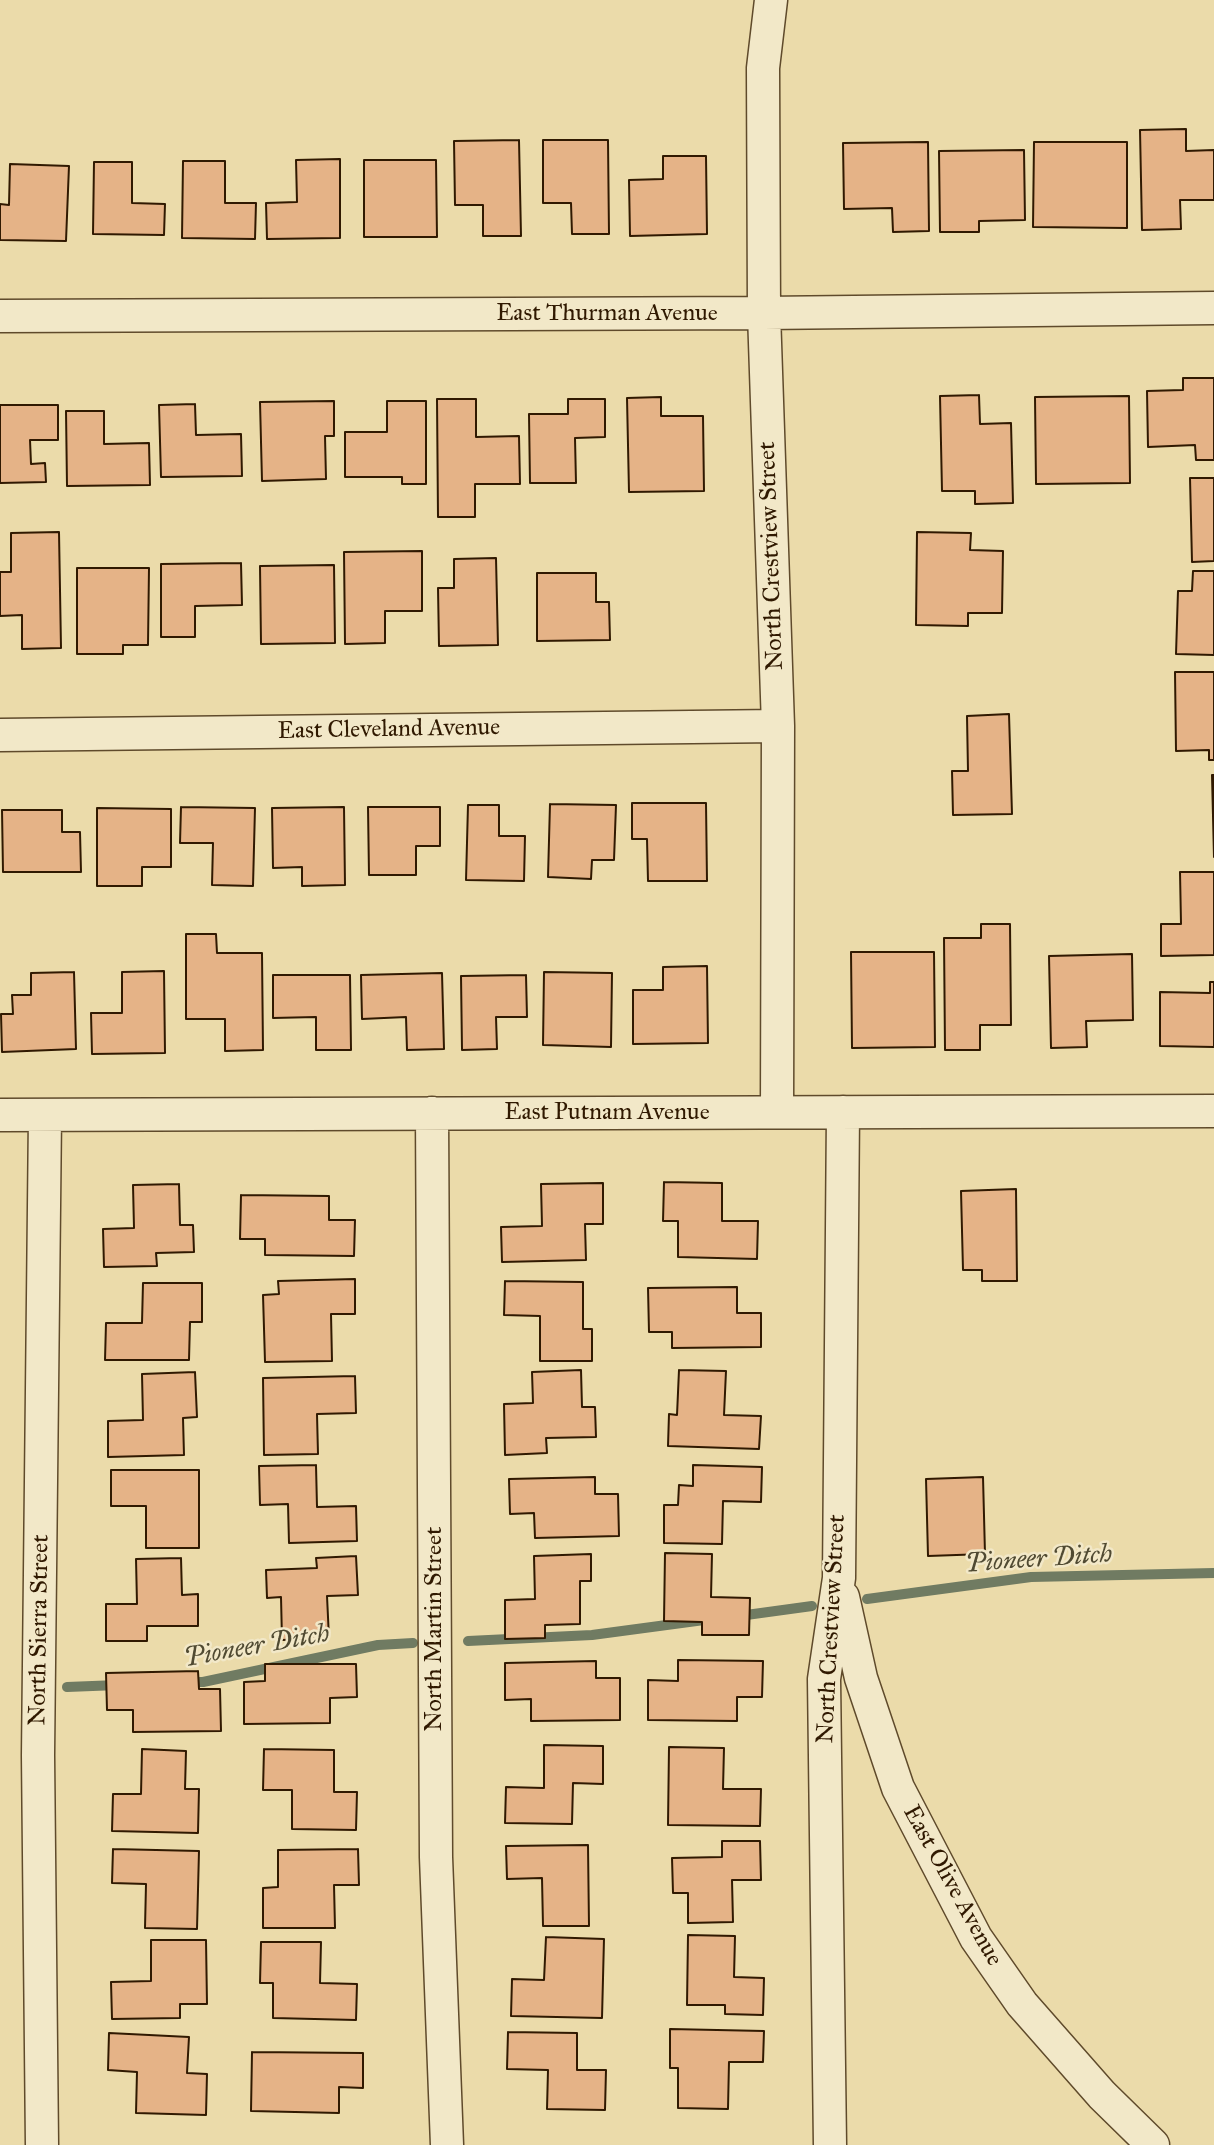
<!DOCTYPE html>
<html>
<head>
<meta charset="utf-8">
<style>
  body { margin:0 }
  canvas { display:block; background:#ebdbaa }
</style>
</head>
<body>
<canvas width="1214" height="2145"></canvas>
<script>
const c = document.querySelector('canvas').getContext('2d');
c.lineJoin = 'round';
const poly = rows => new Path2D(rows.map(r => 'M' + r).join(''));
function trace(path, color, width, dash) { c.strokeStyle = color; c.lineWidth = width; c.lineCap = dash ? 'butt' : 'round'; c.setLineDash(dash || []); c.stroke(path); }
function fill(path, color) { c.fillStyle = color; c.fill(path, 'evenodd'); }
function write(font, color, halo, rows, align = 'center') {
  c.font = font + ' "IM FELL Great Primer",serif'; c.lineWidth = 5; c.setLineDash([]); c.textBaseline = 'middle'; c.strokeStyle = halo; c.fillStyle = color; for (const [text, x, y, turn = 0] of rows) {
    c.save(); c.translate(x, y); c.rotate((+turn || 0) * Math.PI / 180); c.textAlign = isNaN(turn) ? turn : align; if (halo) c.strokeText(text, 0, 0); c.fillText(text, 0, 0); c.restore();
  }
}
trace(poly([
  [867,1599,1031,1577,1214,1573],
  [739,1616,812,1606],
  [468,1641,592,1635,704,1620],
  [186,1682,203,1682,378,1645,413,1643],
  [67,1687,118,1685]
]), '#707b62', 10);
const building = poly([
  [1186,129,1186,151,1214,150,1214,200,1180,200,1181,229,1142,230,1140,130,1186,129],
  [519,140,521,236,483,236,483,205,455,205,454,141,519,140],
  [543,140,608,140,609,234,572,234,571,203,543,203,543,140],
  [928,142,929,231,893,232,892,208,844,209,843,143,928,142],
  [1034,142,1127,142,1127,228,1033,227,1034,142],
  [1024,150,1025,220,979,221,979,232,940,232,939,151,1024,150],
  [663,156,706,156,707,234,630,236,629,180,663,179,663,156],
  [340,159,340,238,267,239,266,203,297,202,296,160,340,159],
  [364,160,436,160,437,237,364,237,364,160],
  [183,161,225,161,225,203,256,203,255,239,182,238,183,161],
  [94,162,132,162,132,203,165,204,164,235,93,234,94,162],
  [10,164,69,166,66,241,0,240,0,204,9,205,10,164],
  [1183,378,1214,378,1214,460,1196,460,1195,445,1148,447,1147,391,1183,390,1183,378],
  [979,395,980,424,1011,423,1013,503,975,504,975,491,942,491,940,396,979,395],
  [1129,396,1130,483,1036,484,1035,397,1129,396],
  [661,397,661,416,703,416,704,491,629,492,627,398,661,397],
  [437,399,476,399,476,437,519,436,520,484,475,484,475,517,438,517,437,399],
  [568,399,605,399,605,437,575,438,576,483,530,483,529,414,568,414,568,399],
  [334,401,334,436,325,436,326,479,262,481,260,402,334,401],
  [387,401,426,401,426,484,402,484,402,477,345,477,345,432,387,432,387,401],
  [195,404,196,435,241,434,242,476,161,477,159,405,195,404],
  [0,405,58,405,58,440,30,440,31,464,45,463,46,482,0,483,0,405],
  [66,411,104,411,104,444,149,443,150,485,67,486,66,411],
  [1190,478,1214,478,1214,561,1192,562,1190,478],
  [59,532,61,648,22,649,22,615,0,616,0,572,11,572,11,533,59,532],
  [917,532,971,533,970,550,1003,551,1002,613,968,613,968,626,916,625,917,532],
  [422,551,422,611,385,611,385,643,345,644,344,552,422,551],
  [496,558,498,645,439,646,438,588,454,588,454,559,496,558],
  [241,563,242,605,195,606,195,637,161,637,161,564,241,563],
  [334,565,335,643,261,644,260,566,334,565],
  [77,568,149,568,148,645,123,645,123,654,77,654,77,568],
  [1193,571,1214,571,1214,655,1176,654,1178,591,1192,591,1193,571],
  [537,573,596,573,596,602,609,602,610,640,537,641,537,573],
  [1175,672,1214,672,1214,760,1209,760,1209,750,1176,751,1175,672],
  [1009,714,1012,814,953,815,952,771,968,771,967,716,1009,714],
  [1212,775,1214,775,1214,857,1212,775],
  [632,803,706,803,707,881,648,881,647,839,632,839,632,803],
  [550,804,616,805,614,860,592,860,591,879,548,877,550,804],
  [468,805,499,805,499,836,525,836,524,881,466,880,468,805],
  [181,807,255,808,253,886,212,885,213,843,180,843,181,807],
  [344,807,345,885,302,886,302,867,273,868,272,808,344,807],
  [368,807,440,807,440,846,416,846,416,875,369,875,368,807],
  [97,808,171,809,171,867,142,867,142,886,97,886,97,808],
  [2,810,62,810,62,832,80,832,81,872,3,872,2,810],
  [1180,872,1214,872,1214,955,1161,956,1161,924,1181,924,1180,872],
  [981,924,1010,924,1011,1025,980,1025,980,1050,945,1050,944,938,981,938,981,924],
  [186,934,216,934,217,953,262,953,263,1050,225,1051,225,1019,186,1019,186,934],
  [851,952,934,952,935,1047,852,1048,851,952],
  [1132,954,1133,1020,1086,1021,1087,1047,1051,1048,1049,956,1132,954],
  [707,966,708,1043,633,1044,633,990,663,990,663,967,707,966],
  [164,971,165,1053,92,1054,91,1013,122,1013,122,972,164,971],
  [74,972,76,1049,2,1052,1,1014,13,1014,12,995,31,995,31,973,74,972],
  [544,972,612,973,611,1047,543,1045,544,972],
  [442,973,444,1049,407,1050,406,1017,362,1019,361,975,442,973],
  [273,975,350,975,351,1050,316,1050,316,1017,273,1018,273,975],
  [526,975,527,1017,496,1017,497,1049,462,1050,461,976,526,975],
  [1210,982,1214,982,1214,1047,1160,1046,1160,992,1210,993,1210,982],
  [664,1182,722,1183,722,1221,758,1221,757,1259,678,1257,678,1221,663,1221,664,1182],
  [603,1183,603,1224,585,1224,586,1260,502,1262,501,1227,542,1226,541,1184,603,1183],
  [179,1184,180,1225,193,1225,194,1252,156,1253,157,1266,104,1267,103,1229,134,1228,133,1185,179,1184],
  [1016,1189,1017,1281,982,1281,982,1270,963,1270,961,1191,1016,1189],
  [241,1195,329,1196,329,1220,355,1220,354,1256,265,1255,265,1239,240,1239,241,1195],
  [355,1279,355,1314,331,1314,332,1361,265,1362,263,1295,279,1294,278,1281,355,1279],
  [505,1281,583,1282,583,1329,592,1329,592,1361,540,1361,540,1316,504,1315,505,1281],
  [143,1283,202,1283,202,1322,190,1322,189,1360,105,1360,106,1323,142,1323,143,1283],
  [737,1287,737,1313,761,1313,761,1347,672,1348,672,1332,649,1332,648,1288,737,1287],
  [581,1370,582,1407,595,1407,596,1437,546,1438,547,1453,505,1455,504,1404,533,1403,532,1372,581,1370],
  [679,1370,726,1371,724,1415,761,1416,759,1449,668,1446,669,1414,677,1415,679,1370],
  [195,1372,197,1417,183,1418,184,1455,108,1457,108,1421,143,1420,142,1374,195,1372],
  [355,1376,356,1413,317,1414,318,1454,264,1455,263,1378,355,1376],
  [316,1465,317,1507,356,1506,357,1541,289,1543,288,1504,260,1505,259,1466,316,1465],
  [693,1465,762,1467,761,1502,723,1501,722,1544,664,1543,664,1505,678,1505,679,1485,693,1486,693,1465],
  [111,1470,199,1470,199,1548,146,1548,146,1506,111,1506,111,1470],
  [595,1477,595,1494,618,1494,619,1536,535,1538,534,1513,510,1514,509,1479,595,1477],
  [983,1477,985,1554,928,1556,926,1479,983,1477],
  [665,1553,712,1554,711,1597,750,1598,749,1635,702,1635,702,1622,664,1621,665,1553],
  [591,1554,591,1581,580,1581,580,1624,545,1625,545,1638,505,1639,505,1600,535,1599,534,1556,591,1554],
  [356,1556,358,1595,327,1596,329,1638,282,1640,281,1597,267,1598,266,1570,317,1568,316,1558,356,1556],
  [181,1558,182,1595,198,1594,198,1626,147,1626,147,1641,106,1641,106,1604,137,1604,136,1559,181,1558],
  [678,1660,763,1661,762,1697,737,1697,737,1721,648,1720,648,1680,678,1681,678,1660],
  [596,1661,596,1678,620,1678,620,1720,531,1721,531,1699,505,1700,505,1663,596,1661],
  [265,1664,356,1664,357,1697,330,1698,330,1723,244,1724,244,1682,265,1681,265,1664],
  [198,1671,199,1689,220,1689,221,1731,133,1732,133,1710,107,1710,106,1673,198,1671],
  [544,1745,603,1746,603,1784,573,1783,572,1824,505,1823,506,1787,544,1788,544,1745],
  [669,1747,724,1748,723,1789,761,1789,760,1826,668,1825,669,1747],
  [142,1749,186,1751,185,1789,199,1789,198,1833,112,1831,113,1794,141,1794,142,1749],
  [264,1749,334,1750,334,1792,357,1792,356,1830,292,1829,292,1790,263,1790,264,1749],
  [722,1841,760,1841,761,1880,732,1880,733,1922,688,1923,688,1893,673,1893,672,1858,722,1857,722,1841],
  [588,1845,589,1926,543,1926,542,1878,507,1879,506,1846,588,1845],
  [113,1849,199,1851,197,1929,145,1928,146,1884,112,1883,113,1849],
  [358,1849,359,1885,334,1885,335,1928,263,1928,263,1888,278,1887,278,1850,358,1849],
  [688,1935,735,1936,734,1977,764,1978,763,2015,725,2014,725,2005,687,2005,688,1935],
  [546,1937,604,1939,602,2018,511,2016,512,1979,544,1980,546,1937],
  [151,1940,206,1940,207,2004,180,2004,180,2018,112,2019,111,1982,151,1981,151,1940],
  [261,1942,321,1942,320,1983,357,1984,356,2020,273,2018,273,1983,260,1983,261,1942],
  [670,2029,764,2031,763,2062,729,2062,728,2109,678,2108,678,2068,670,2068,670,2029],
  [508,2032,577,2033,577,2070,606,2070,605,2110,547,2109,548,2070,507,2069,508,2032],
  [109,2033,189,2037,187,2073,207,2074,206,2115,136,2113,137,2072,108,2070,109,2033],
  [252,2052,363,2053,363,2088,339,2087,339,2113,251,2111,252,2052]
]);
fill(building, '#e5b387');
trace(building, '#301901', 2);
const street = poly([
  [771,0,763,68,764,313,778,726,777,1112],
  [0,316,764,313,1214,308],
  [0,735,778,726],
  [432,1113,436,1857,447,2145],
  [0,1115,1214,1111],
  [843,1597,861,1678,898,1788,976,1938,1022,2004,1102,2095,1153,2145],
  [42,2145,38,1755,45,1115],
  [830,2145,824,1679,839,1578,843,1112]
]);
trace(street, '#5f4a2b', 35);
trace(street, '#f2e8c8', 32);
write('24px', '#301901', '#f2e8c8', [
  ["East Thurman Avenue",607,314],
  ["North Crestview Street",772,556,-92],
  ["East Cleveland Avenue",389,730,-1],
  ["East Putnam Avenue",607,1113],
  ["North Martin Street",435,1629,-90],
  ["North Crestview Street",832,1629,-87],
  ["North Sierra Street",40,1630,-89],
  ["East Olive Avenue",952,1886,61]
]);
write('italic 26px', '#504a32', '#f2e8c8', [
  ["Pioneer Ditch",1039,1560,-4],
  ["Pioneer Ditch",257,1647,-10]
]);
</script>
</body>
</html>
